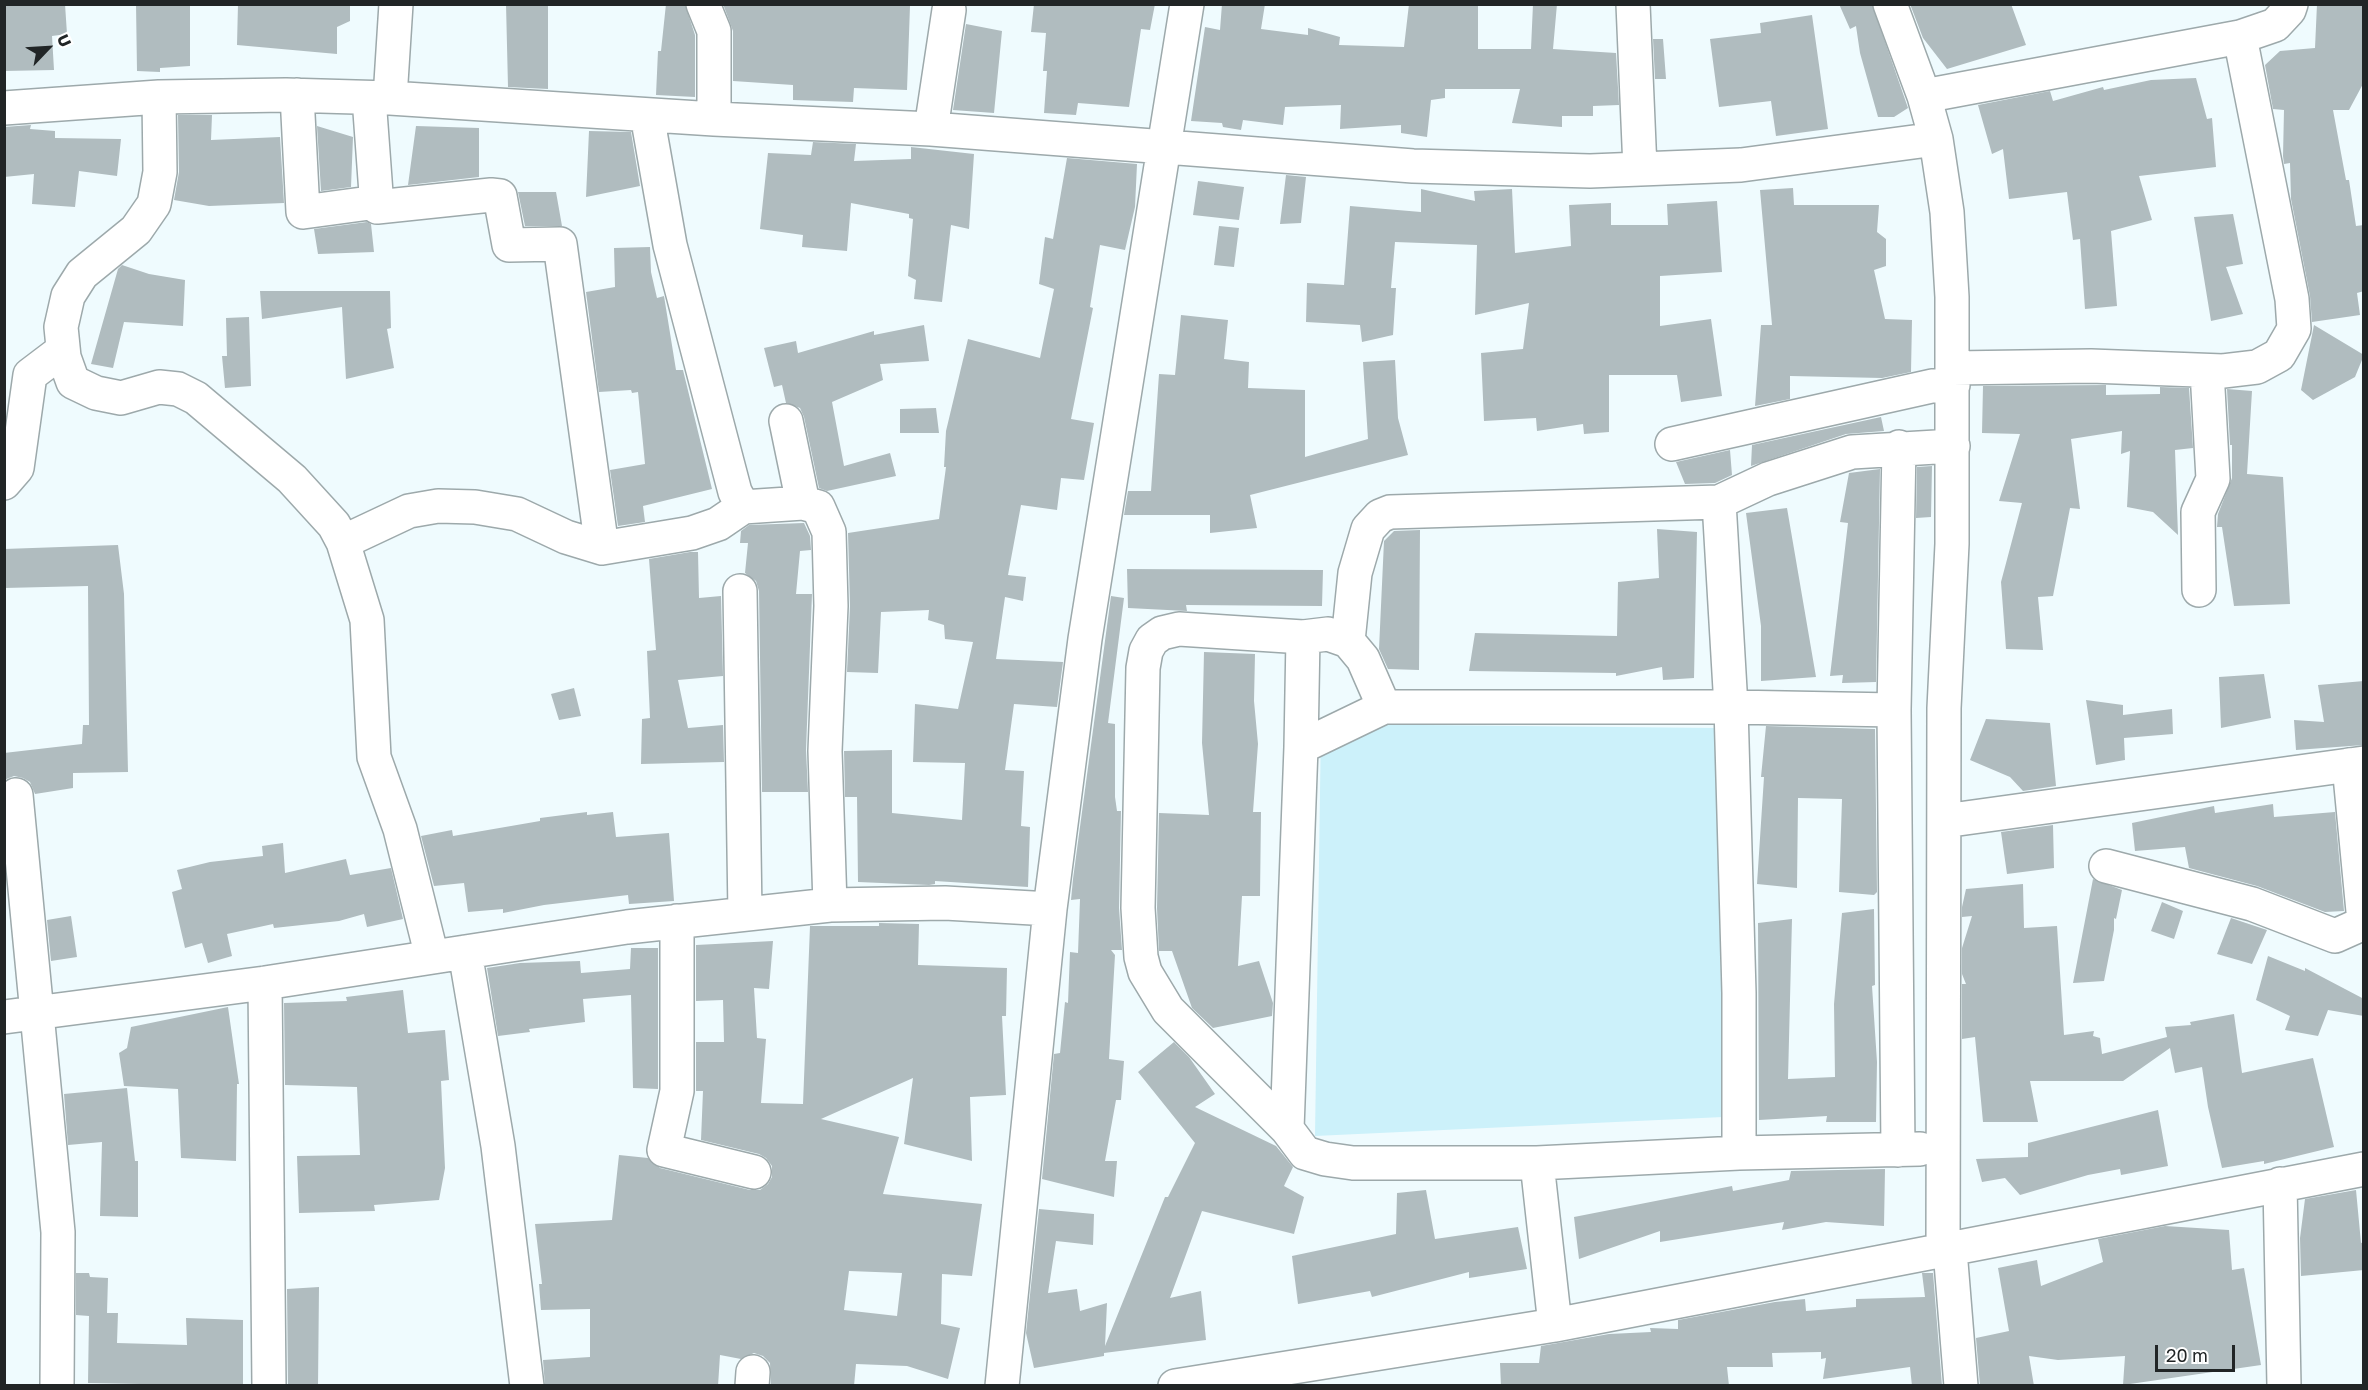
<!DOCTYPE html>
<html>
<head>
<meta charset="utf-8">
<style>
  body { margin:0 }
  #map { position:relative; width:2368px; height:1390px; overflow:hidden; background:#effbfe; font-family:"Golos Text",sans-serif }
  canvas { display:block }
  .frame { position:absolute; inset:0; border:6px solid #212526; pointer-events:none }
  .north { position:absolute; left:18px; top:18px; width:60px; height:60px; -webkit-text-stroke:4px #fff; paint-order:stroke; rotate:65deg; font-size:16px; font-weight:700; line-height:24px; text-align:center; color:#212526 }
  .north::after { content:''; display:block; margin:auto; width:21px; height:27px; background:#212526; clip-path:polygon(50% 0,100% 100%,50% 72%,0 100%) }
  .scale { position:absolute; left:2155px; top:1345px; width:80px; height:27px; box-sizing:border-box; border:3px solid #212526; border-top:0; padding-left:8px; font-size:18px; line-height:21px; white-space:nowrap; color:#212526; -webkit-text-stroke:4px #fff; paint-order:stroke }
</style>
</head>
<body>
<div id="map">
<canvas width="2368" height="1390"></canvas>
<div class="frame"></div>
<div class="north">U</div>
<div class="scale">20 m</div>
</div>
<script>
const c = document.querySelector('canvas').getContext('2d');
c.lineJoin = 'round';
function fill(path, color) { c.fillStyle = color; c.fill(path, 'evenodd'); }
const poly = rows => new Path2D(rows.map(r => 'M' + r).join(''));
function trace(path, color, width, dash) { c.strokeStyle = color; c.lineWidth = width; c.lineCap = dash ? 'butt' : 'round'; c.setLineDash(dash || []); c.stroke(path); }
fill(poly([
  [1321,724,1717,728,1723,1117,1315,1136]
]), '#ccf1fa');
fill(poly([
  [4,4,65,4,67,34,52,36,54,70,4,71],
  [136,4,190,4,190,66,160,68,160,72,137,71],
  [238,4,350,4,350,21,337,27,337,54,237,45],
  [506,4,548,4,548,89,508,87],
  [666,4,685,4,695,35,695,97,656,95,658,51,661,51],
  [723,4,910,6,907,90,854,88,853,102,793,100,793,85,733,81,733,31],
  [1034,4,1155,4,1150,30,1141,29,1129,107,1078,103,1076,115,1044,113,1047,71,1043,71,1046,33,1031,32],
  [1222,4,1265,4,1261,29,1308,35,1308,28,1340,37,1339,45,1404,47,1409,4,1478,4,1478,49,1531,49,1533,4,1557,4,1553,49,1616,53,1619,105,1593,106,1593,116,1562,116,1562,127,1512,123,1520,89,1445,89,1445,98,1431,100,1427,137,1401,133,1401,125,1340,129,1341,105,1285,107,1283,125,1243,120,1241,130,1223,127,1222,123,1191,121,1205,27,1220,30],
  [1839,4,1872,4,1908,108,1894,117,1878,117,1860,53,1856,26,1850,29],
  [1910,4,2011,4,2026,45,1947,69,1923,38],
  [2317,4,2364,4,2364,82,2349,110,2333,110,2346,180,2349,180,2356,226,2364,225,2364,291,2357,293,2360,315,2312,322,2310,296,2291,199,2290,163,2284,164,2283,156,2284,110,2273,109,2265,65,2280,51,2315,48],
  [1812,15,1828,129,1776,136,1771,101,1719,107,1710,39,1761,33,1760,23],
  [966,24,1002,31,994,113,953,110],
  [1653,39,1663,39,1666,79,1655,79],
  [2196,78,2207,119,2212,118,2216,167,2139,176,2152,220,2111,231,2117,306,2085,309,2080,239,2073,240,2067,192,2009,199,2003,149,1992,154,1978,105,2050,91,2053,101,2103,87,2104,90,2151,80],
  [178,115,212,115,211,140,280,137,284,203,209,206,174,200,179,172],
  [31,125,30,129,55,131,55,138,121,139,117,176,79,171,75,207,32,204,34,174,4,177,4,127],
  [317,126,353,137,351,187,321,191],
  [416,126,479,128,479,177,408,185],
  [589,131,631,132,640,186,586,197],
  [813,142,856,144,854,161,911,159,911,147,974,154,969,229,951,225,942,302,914,299,916,280,908,276,913,219,909,218,909,214,851,203,847,251,802,247,803,235,760,229,768,153,811,155],
  [1067,158,1137,164,1135,207,1125,250,1100,245,1090,307,1093,308,1071,419,1094,423,1084,480,1061,478,1057,510,1021,505,1008,575,1026,577,1023,601,1005,597,996,659,1063,662,1057,707,1014,704,1005,770,1024,771,1021,826,1030,827,1028,887,935,881,935,884,929,885,858,882,857,797,845,797,844,751,892,750,892,813,962,820,965,763,913,762,915,704,958,709,973,642,945,639,944,625,928,620,929,610,881,612,878,673,847,672,850,606,848,533,939,519,946,467,944,467,946,431,968,339,1040,358,1054,289,1039,284,1045,237,1053,239],
  [1286,175,1306,177,1301,223,1280,224],
  [1198,181,1244,187,1239,220,1193,215],
  [1793,188,1794,205,1879,205,1877,232,1886,239,1886,266,1874,270,1885,319,1912,320,1911,372,1882,378,1790,376,1790,399,1755,406,1761,325,1772,325,1760,190],
  [1421,189,1475,201,1474,191,1512,189,1515,253,1571,246,1569,205,1611,203,1611,225,1668,225,1667,204,1717,201,1722,272,1660,276,1660,326,1711,319,1722,396,1681,402,1677,375,1609,375,1609,432,1584,434,1583,424,1537,431,1536,418,1484,421,1481,353,1523,349,1529,303,1475,315,1477,245,1395,242,1391,288,1396,288,1393,335,1362,342,1360,325,1306,322,1307,283,1344,285,1350,206,1421,212],
  [518,192,556,192,562,226,525,226],
  [2233,214,2243,264,2226,267,2243,314,2211,321,2194,217],
  [367,222,371,224,374,252,318,254,314,229],
  [1219,226,1239,228,1234,267,1214,265],
  [650,247,651,272,657,298,664,296,676,370,683,370,712,489,643,506,645,522,618,526,610,470,645,464,638,392,632,393,631,390,599,392,586,292,615,287,614,248],
  [122,265,149,274,185,280,183,326,124,322,113,368,91,364,118,269],
  [260,291,390,291,391,328,387,329,394,368,346,379,342,307,262,319],
  [1181,315,1228,320,1224,359,1249,362,1248,388,1305,390,1305,457,1368,439,1363,362,1395,360,1398,418,1408,455,1250,495,1257,528,1210,533,1210,515,1124,515,1128,491,1151,491,1159,374,1175,375],
  [249,317,251,386,225,388,222,356,227,356,226,318],
  [924,325,929,361,880,364,883,380,832,402,844,466,890,453,896,476,827,491,819,488,804,417,800,408,786,403,782,385,774,387,764,348,796,341,798,353,874,331,874,335],
  [2314,325,2364,355,2355,377,2313,400,2301,390],
  [2106,385,2106,395,2160,394,2160,387,2189,388,2193,448,2175,450,2178,535,2153,512,2127,507,2130,451,2121,454,2122,431,2071,439,2080,509,2070,508,2053,596,2038,597,2043,650,2006,649,2001,582,2022,503,1999,501,2020,434,1982,433,1983,386],
  [2227,389,2252,391,2247,474,2283,477,2290,604,2234,606,2222,527,2217,527,2218,514,2232,478,2232,445,2230,445],
  [936,408,939,433,900,433,900,409],
  [1881,417,1884,431,1846,434,1751,466,1752,445],
  [1730,450,1732,475,1715,483,1685,484,1676,462],
  [1932,466,1931,517,1916,518,1917,467],
  [1880,469,1876,682,1842,683,1843,675,1830,676,1848,523,1840,522,1849,473],
  [1787,508,1816,677,1761,681,1761,626,1746,513],
  [804,523,810,536,811,550,800,551,796,594,812,594,806,750,808,792,762,792,759,591,756,581,745,573,748,543,740,543,741,531,749,525],
  [1657,529,1697,532,1694,678,1663,680,1662,667,1616,676,1616,673,1469,671,1475,633,1617,636,1618,582,1659,578],
  [1420,530,1419,670,1388,669,1379,649,1384,541,1394,531],
  [118,545,124,594,128,772,73,773,73,788,35,794,30,782,23,778,14,776,4,780,4,753,82,744,83,725,89,725,88,586,4,588,4,549],
  [690,552,698,552,699,598,721,596,723,676,678,680,688,728,723,725,724,762,641,764,642,719,650,718,647,651,656,650,649,559],
  [1127,569,1323,570,1322,606,1186,605,1187,611,1128,608],
  [1111,596,1124,598,1108,723,1115,724,1115,797,1117,811,1121,811,1119,908,1122,950,1111,950,1115,955,1109,1059,1124,1061,1121,1100,1116,1100,1105,1161,1117,1161,1114,1197,1042,1179,1054,1054,1060,1053,1065,1002,1068,1003,1070,952,1078,953,1080,899,1071,900,1073,879],
  [1204,652,1255,654,1254,701,1258,744,1253,812,1261,812,1260,896,1242,896,1238,966,1259,961,1273,1003,1272,1016,1213,1028,1192,1008,1172,951,1159,951,1157,908,1159,813,1209,815,1202,743],
  [2264,674,2271,718,2221,728,2219,677],
  [2364,681,2364,745,2296,750,2294,720,2324,722,2318,685],
  [574,688,581,716,559,720,551,694],
  [2086,700,2123,705,2123,715,2172,709,2173,734,2124,738,2125,760,2096,765],
  [1986,719,2050,723,2056,786,2023,791,2010,777,1970,760],
  [1766,726,1875,729,1877,892,1874,895,1839,892,1842,799,1798,798,1797,888,1757,884,1764,777,1761,777],
  [2273,804,2274,817,2335,812,2344,911,2325,912,2257,886,2189,868,2185,847,2135,851,2132,823,2214,806,2215,813],
  [587,812,587,815,613,812,616,837,669,833,674,901,629,904,628,895,544,905,503,913,503,909,468,912,464,883,434,886,421,836,452,830,453,836,540,821,540,818],
  [2053,825,2054,868,2007,874,2001,832],
  [283,843,285,873,346,859,350,875,391,868,403,919,367,927,364,914,339,921,274,928,273,924,227,934,232,956,208,963,202,943,185,948,172,892,182,889,177,870,210,862,263,856,262,846],
  [2093,879,2122,890,2116,919,2114,918,2114,930,2104,981,2073,983],
  [2023,884,2024,928,2057,926,2064,1035,2094,1031,2093,1036,2100,1038,2102,1054,2167,1037,2165,1027,2191,1025,2190,1022,2234,1014,2242,1073,2313,1058,2334,1147,2264,1164,2264,1161,2222,1168,2208,1107,2202,1067,2175,1073,2170,1048,2123,1081,2030,1081,2038,1122,1983,1122,1975,1037,1962,1039,1962,984,1966,984,1962,974,1962,948,1972,916,1962,917,1962,907,1966,889],
  [2162,902,2183,911,2174,939,2151,931],
  [1874,909,1875,985,1872,986,1877,1062,1876,1122,1826,1122,1827,1116,1759,1120,1758,923,1792,919,1788,1079,1835,1077,1834,1004,1842,913],
  [71,916,77,957,51,961,47,920],
  [2231,918,2267,930,2252,964,2217,954],
  [879,923,919,924,918,965,1007,968,1006,1016,1002,1016,1006,1095,970,1097,972,1161,904,1144,913,1078,821,1119,899,1137,883,1194,982,1204,972,1276,942,1274,941,1324,960,1328,948,1379,907,1366,856,1364,854,1386,771,1386,770,1363,763,1356,754,1353,741,1359,720,1355,718,1386,545,1386,543,1360,590,1357,590,1309,541,1310,539,1284,542,1284,535,1224,612,1220,619,1155,648,1158,660,1168,750,1190,760,1190,768,1184,772,1177,772,1166,766,1158,759,1154,701,1140,703,1091,696,1091,696,1042,724,1042,723,1000,696,1001,696,945,773,941,769,989,754,988,757,1038,766,1039,761,1103,803,1104,810,926,879,926],
  [849,1271,902,1273,897,1316,844,1310],
  [631,948,658,948,658,1089,633,1088,631,995,583,999,585,1022,529,1029,530,1032,498,1036,487,968,520,963,580,961,581,973,630,969],
  [2268,956,2305,971,2305,968,2364,999,2364,1016,2328,1010,2318,1036,2285,1030,2290,1016,2256,1000],
  [403,990,408,1033,445,1030,449,1080,441,1081,445,1168,439,1200,374,1205,375,1211,299,1213,297,1156,360,1155,357,1087,285,1085,284,1003,347,1001,346,997],
  [228,1007,239,1084,237,1084,236,1161,181,1158,178,1089,124,1086,119,1053,127,1048,131,1027],
  [1174,1042,1189,1057,1215,1094,1195,1107,1276,1146,1293,1167,1284,1186,1304,1197,1294,1234,1202,1211,1170,1298,1201,1291,1206,1340,1104,1353,1104,1356,1034,1368,1026,1333,1039,1209,1094,1214,1093,1245,1056,1241,1048,1293,1077,1289,1080,1311,1107,1303,1105,1346,1165,1197,1168,1197,1195,1143,1138,1072],
  [127,1088,135,1161,138,1161,138,1217,100,1216,102,1142,68,1145,64,1094],
  [2158,1110,2168,1166,2121,1175,2120,1169,2088,1175,2020,1195,2005,1178,1982,1182,1976,1159,2028,1157,2028,1143],
  [1885,1169,1884,1226,1826,1222,1782,1230,1784,1222,1660,1242,1660,1231,1579,1259,1574,1217,1732,1186,1733,1191,1789,1180,1791,1171],
  [1426,1190,1435,1239,1518,1227,1527,1269,1469,1278,1469,1272,1372,1297,1370,1291,1298,1304,1292,1256,1396,1234,1397,1193],
  [2356,1190,2361,1243,2364,1242,2364,1270,2301,1276,2300,1238,2305,1199],
  [2165,1226,2229,1230,2232,1270,2244,1268,2261,1365,2123,1385,2125,1356,2058,1360,2029,1356,2034,1386,1980,1386,1976,1338,2009,1331,1998,1268,2037,1260,2041,1286,2103,1262,2098,1239],
  [76,1273,89,1273,90,1277,108,1278,107,1313,118,1313,117,1343,187,1345,186,1318,243,1320,243,1386,88,1383,89,1316,76,1315],
  [1922,1273,1933,1273,1942,1386,1912,1386,1910,1367,1823,1379,1826,1358,1821,1359,1821,1352,1772,1353,1773,1367,1727,1367,1729,1386,1501,1386,1500,1363,1539,1363,1541,1346,1609,1334,1651,1332,1650,1328,1678,1329,1678,1320,1775,1302,1805,1299,1806,1311,1856,1307,1856,1299,1925,1297],
  [319,1287,318,1386,288,1386,287,1289]
]), '#b0bcbf');
const minor = poly([
  [703,4,714,31,714,119],
  [1633,4,1640,169],
  [1890,4,1924,96,1936,139,1947,212,1952,297,1952,544,1944,708,1943,1251],
  [297,95,303,212,377,202],
  [1924,96,2240,37,2275,25,2289,10,2291,4],
  [159,97,160,172,154,204,136,230,82,274,68,296,61,327,64,357,73,382,96,393,121,398,159,387,178,389,196,398,292,479,334,525,343,542,367,620,374,757,400,829,432,957],
  [369,98,377,207,491,195,500,196,509,245,560,244,602,548],
  [390,98,396,4],
  [4,108,159,97,286,95,390,98,714,119,931,129,1413,166,1590,171,1741,165,1936,139],
  [647,115,670,245,735,492,743,507,803,503,818,507,829,532,831,606,825,751,830,905],
  [931,129,949,10],
  [1953,368,2091,366,2223,371,2257,367,2279,355,2294,329,2292,299,2240,37],
  [786,421,803,503],
  [1672,444,1932,386,1953,385],
  [4,483,17,468,30,375,63,350],
  [1719,502,1731,707,1739,993,1739,1153,1537,1163,1353,1163,1325,1159,1305,1153,1287,1129,1301,747,1384,707,1731,707,1894,710,1899,447],
  [343,542,409,511,438,506,475,507,517,514,566,537,602,548,692,533,718,524,743,507],
  [2199,590,2198,512,2213,479,2207,371],
  [740,591,745,914],
  [1348,641,1355,573,1368,529,1380,516,1390,512,1719,502,1768,479,1852,452,1953,446],
  [1894,710,1898,1150],
  [1301,747,1303,637,1328,634,1348,641,1363,659,1384,707],
  [2349,765,2364,922],
  [16,795,58,1232,57,1386],
  [1944,821,2364,763],
  [2106,866,2252,904,2335,936,2364,923],
  [677,921,677,1091,664,1150,754,1172],
  [465,952,498,1146,527,1386],
  [265,983,269,1386],
  [4,1017,265,983,627,927,830,905,945,903,1050,909],
  [1287,1129,1168,1010,1145,972,1141,957,1138,908,1143,668,1146,651,1152,640,1162,633,1179,629,1303,637],
  [1739,1153,1920,1149],
  [1537,1163,1555,1325],
  [2280,1184,2284,1386],
  [1950,1250,1961,1386],
  [752,1386,753,1372],
  [1002,1386,1050,909,1085,639,1187,4],
  [1175,1386,1555,1325,2364,1169]
]);
trace(minor, '#9da9ab', 36);
trace(minor, '#fff', 33);
</script>
</body>
</html>
